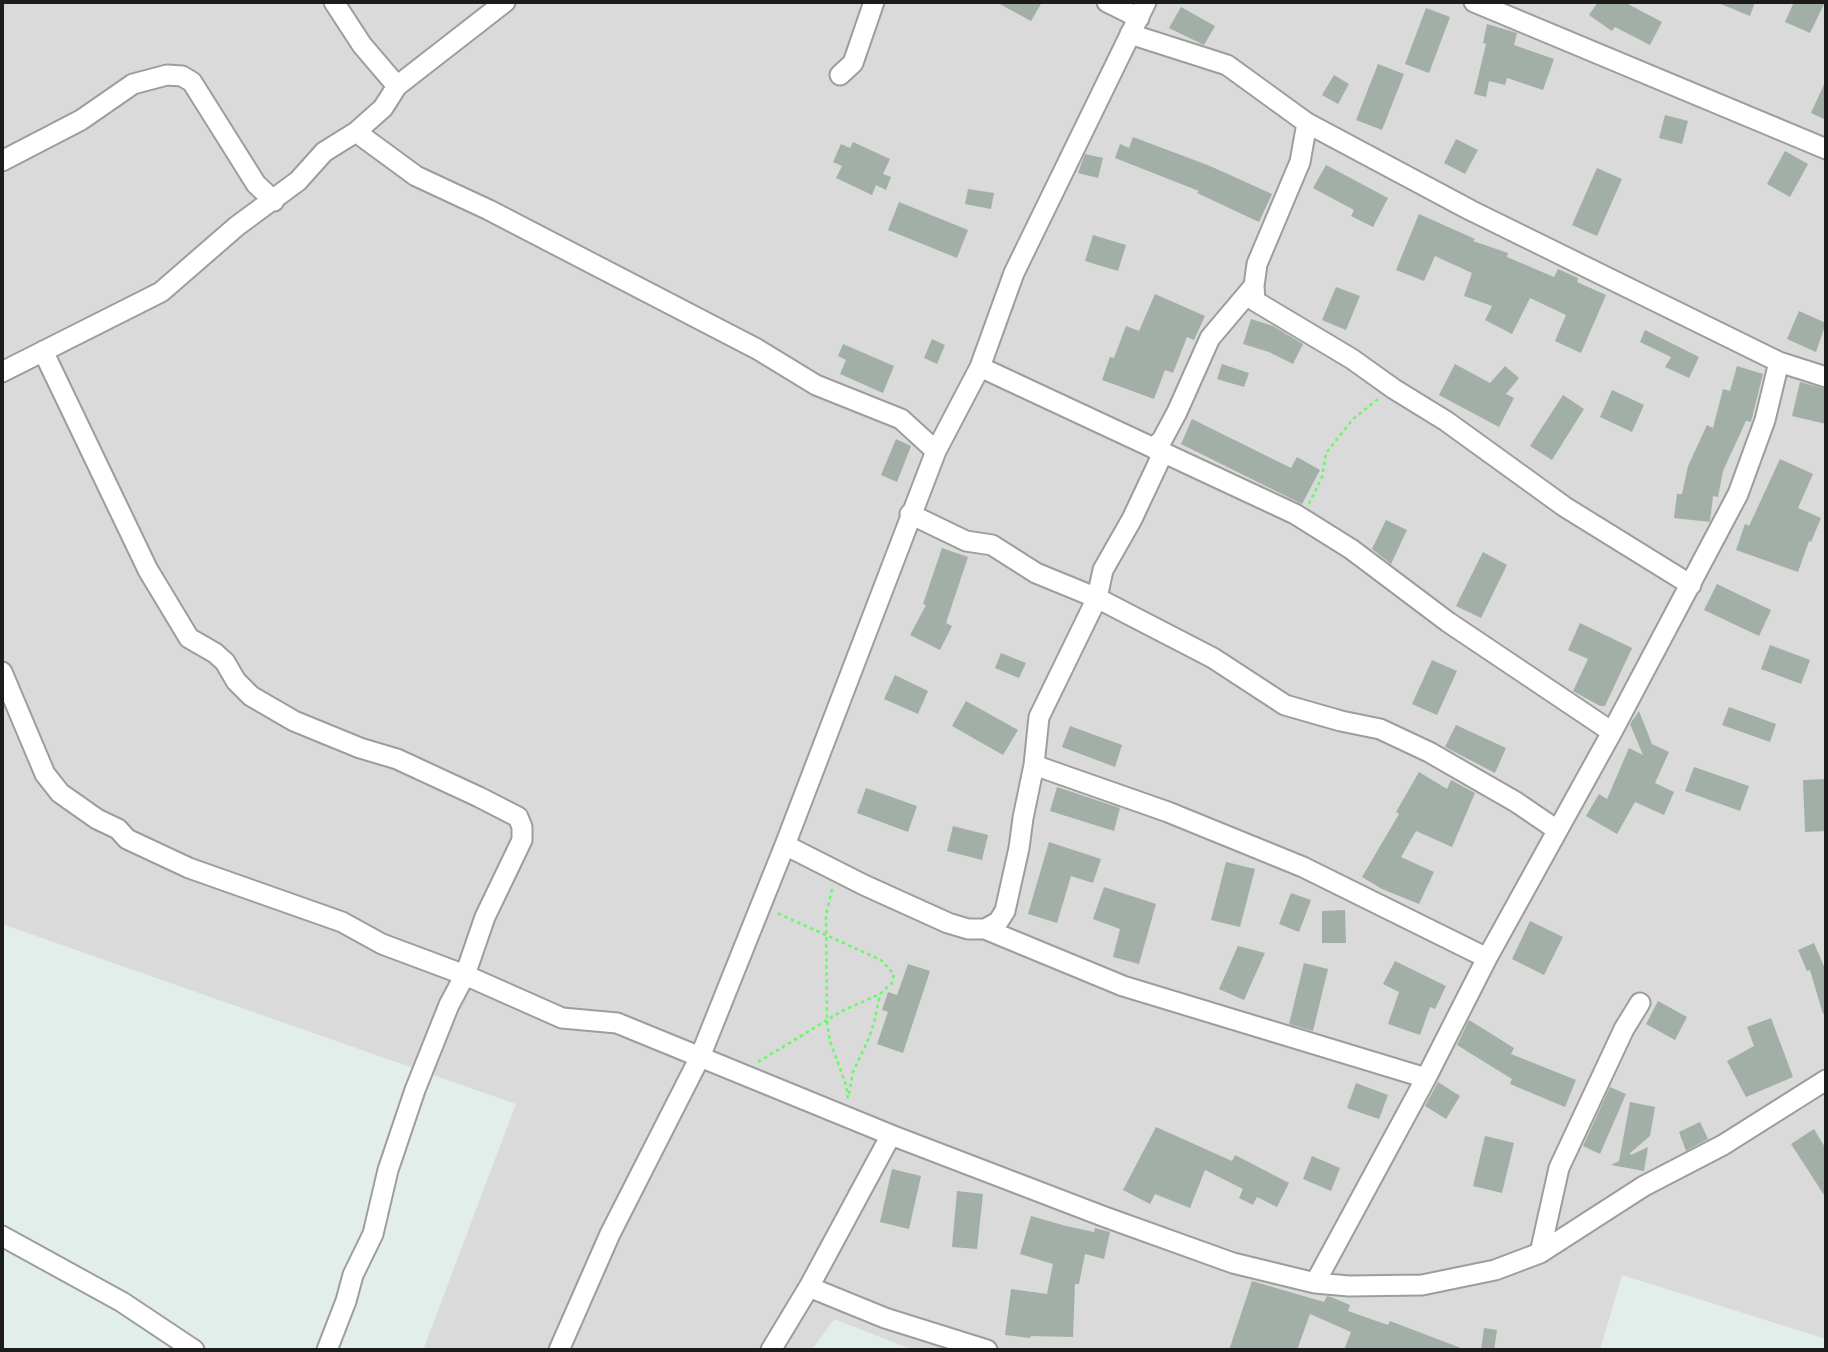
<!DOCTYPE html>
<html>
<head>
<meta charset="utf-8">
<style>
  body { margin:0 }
  #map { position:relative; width:1828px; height:1352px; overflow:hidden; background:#e2eee9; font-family:Signika,sans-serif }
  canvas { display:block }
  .frame { position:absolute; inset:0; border:4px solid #1c1c1c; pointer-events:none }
</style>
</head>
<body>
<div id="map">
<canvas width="1828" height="1352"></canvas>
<div class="frame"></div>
</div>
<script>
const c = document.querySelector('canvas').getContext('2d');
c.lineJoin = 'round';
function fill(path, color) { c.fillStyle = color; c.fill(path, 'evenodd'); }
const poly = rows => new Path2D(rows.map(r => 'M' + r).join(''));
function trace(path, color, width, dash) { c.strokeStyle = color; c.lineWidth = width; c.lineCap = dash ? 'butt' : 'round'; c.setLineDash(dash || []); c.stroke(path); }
fill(poly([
  [2,2,1826,2,1826,1339,1622,1275,1600,1350,913,1350,834,1319,812,1350,423,1350,516,1104,2,924]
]), '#d9dad9');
fill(poly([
  [996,2,1042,2,1031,21],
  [1598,2,1624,2,1662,22,1650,45,1615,27,1612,31,1589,15],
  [1716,2,1755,2,1750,16],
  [1794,2,1825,2,1810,33,1785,22],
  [1181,7,1215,26,1204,45,1169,28],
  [1426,8,1450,17,1429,73,1405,64],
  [1487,24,1517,33,1514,45,1554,59,1543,90,1507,78,1505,85,1489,81,1486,97,1474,94,1486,44,1483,43],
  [1378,64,1404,74,1382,130,1356,120],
  [1334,75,1349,84,1338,104,1322,95],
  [1826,80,1826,120,1811,113],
  [1665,115,1688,121,1682,144,1659,138],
  [1133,137,1210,166,1272,194,1259,222,1197,193,1199,191,1115,158,1120,144,1129,148],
  [1456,139,1478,150,1465,174,1444,163],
  [853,142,890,159,883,174,891,177,886,190,876,185,872,195,836,178,842,166,833,162,841,144,850,148],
  [1785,151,1808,164,1790,197,1767,184],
  [1085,154,1103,158,1098,178,1078,173],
  [1326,165,1388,198,1373,227,1351,216,1354,210,1313,188],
  [1597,168,1622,179,1597,236,1572,225],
  [968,189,994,193,991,209,965,204],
  [899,202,968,230,957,258,888,230],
  [1419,214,1475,239,1473,241,1508,253,1507,257,1554,277,1558,269,1578,278,1577,282,1606,295,1581,353,1555,341,1566,315,1530,298,1512,334,1485,320,1492,306,1464,296,1472,273,1435,256,1424,281,1396,270],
  [1093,235,1126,245,1118,271,1085,261],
  [1336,287,1360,296,1346,330,1322,320],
  [1155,294,1205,316,1194,340,1187,337,1173,373,1165,370,1154,399,1102,380,1110,357,1114,358,1126,326,1139,331],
  [1799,311,1826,323,1816,352,1787,339],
  [1251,319,1273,326,1303,344,1293,364,1269,352,1243,344],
  [1645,330,1699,357,1689,378,1665,367,1671,357,1640,342],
  [932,339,945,345,937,364,924,358],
  [843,344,894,366,883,393,840,374,846,360,838,356],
  [1222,364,1249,373,1244,387,1217,379],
  [1455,364,1490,383,1505,366,1519,378,1506,394,1514,398,1499,427,1439,395],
  [1737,366,1763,374,1751,422,1746,421,1723,471,1718,497,1713,496,1710,522,1674,518,1677,494,1682,494,1688,466,1707,425,1713,428,1723,389,1730,391],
  [1800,382,1826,389,1826,424,1792,416],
  [1612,390,1644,405,1632,432,1600,417],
  [1563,395,1584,409,1552,460,1530,446],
  [1192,419,1291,468,1297,457,1320,470,1302,504,1181,444],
  [896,439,911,446,897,482,881,475],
  [1780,459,1813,474,1798,508,1821,518,1811,542,1809,541,1798,572,1736,550,1745,524,1749,526],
  [1386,520,1407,530,1391,564,1372,549],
  [942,548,968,557,946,623,952,626,940,650,910,635,926,605,923,604],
  [1483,552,1507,565,1481,618,1456,606],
  [1717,584,1771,610,1759,636,1704,610],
  [1580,623,1632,648,1605,706,1600,706,1573,691,1588,659,1568,650],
  [1770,645,1810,660,1801,684,1761,669],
  [1001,653,1026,663,1019,678,995,668],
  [1432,660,1457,671,1437,715,1412,704],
  [895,675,928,691,918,714,884,699],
  [966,701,1018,730,1003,755,952,726],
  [1729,707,1776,724,1770,742,1722,725],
  [1639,711,1652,744,1669,752,1655,783,1674,792,1664,815,1635,802,1617,834,1586,816,1599,794,1607,799,1629,748,1643,755,1630,724],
  [1456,725,1506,748,1495,773,1445,747],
  [1070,726,1122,745,1115,767,1062,747],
  [1694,767,1749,786,1740,811,1685,791],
  [1419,772,1447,789,1451,780,1475,793,1452,847,1416,831,1401,857,1434,872,1419,904,1382,889,1362,877,1399,814,1396,812],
  [1826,779,1826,831,1805,832,1803,780],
  [1057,787,1120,808,1114,831,1050,811],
  [866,788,917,806,908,832,857,813],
  [953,826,988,835,982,860,947,851],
  [1049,842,1101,859,1093,883,1071,876,1057,923,1028,914],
  [1226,862,1255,869,1240,927,1211,920],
  [1104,887,1156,904,1139,964,1113,957,1120,929,1093,919],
  [1291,893,1311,900,1299,932,1279,924],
  [1345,910,1346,943,1322,943,1322,911],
  [1530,921,1563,937,1544,975,1512,959],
  [1814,943,1826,971,1826,1013,1823,1014,1810,970,1807,971,1798,950],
  [1238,946,1265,953,1244,1000,1219,989],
  [1395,961,1446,986,1435,1009,1430,1007,1420,1035,1388,1024,1399,992,1383,984],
  [1304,963,1328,969,1313,1031,1289,1024],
  [908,964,930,971,903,1053,877,1044,888,1012,882,1010,888,992,897,995],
  [1658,1001,1687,1017,1675,1040,1646,1024],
  [1771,1018,1793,1077,1746,1097,1727,1061,1754,1046,1747,1027],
  [1469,1020,1514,1048,1511,1054,1576,1080,1565,1107,1510,1084,1512,1079,1457,1045],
  [1438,1082,1460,1096,1446,1119,1425,1106],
  [1356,1083,1388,1095,1379,1119,1347,1108],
  [1610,1087,1626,1094,1600,1154,1583,1146],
  [1630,1102,1655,1107,1650,1136,1630,1153,1631,1155,1648,1147,1644,1171,1611,1165,1619,1161],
  [1700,1122,1708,1139,1686,1151,1679,1132],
  [1156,1127,1232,1161,1235,1155,1289,1183,1277,1207,1257,1197,1253,1205,1239,1198,1243,1189,1205,1170,1190,1208,1155,1194,1150,1204,1123,1190],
  [1814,1129,1826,1149,1826,1198,1791,1144],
  [1485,1136,1514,1143,1502,1193,1473,1186],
  [1312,1156,1340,1168,1331,1191,1303,1179],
  [892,1169,921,1176,909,1229,880,1222],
  [957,1191,983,1194,977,1249,952,1247],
  [1031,1216,1066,1226,1094,1232,1095,1228,1110,1232,1104,1259,1085,1254,1079,1284,1075,1284,1073,1337,1031,1336,1030,1338,1005,1335,1011,1289,1047,1294,1053,1264,1020,1254],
  [1252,1281,1324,1302,1327,1296,1331,1297,1350,1305,1348,1311,1388,1325,1390,1321,1466,1350,1344,1350,1351,1332,1310,1314,1297,1350,1229,1350],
  [1484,1328,1497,1330,1494,1350,1481,1350]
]), '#a1afa6');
const minor = poly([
  [334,2,362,45,397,86],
  [1107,2,1139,18],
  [1474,2,1826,149],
  [1130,34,1227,65,1307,123,1470,210,1779,362,1826,377],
  [840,75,853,63,874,2],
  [1307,123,1300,162,1257,264,1254,286,1255,301,1352,359,1394,389,1446,421,1565,507,1691,585],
  [356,132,416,176,489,210,757,349,816,385,901,419,936,451],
  [2,161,81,120,133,84,167,75,182,76,192,82,256,184,274,201],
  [43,351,148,570,189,638,215,653,225,662,236,681,251,696,294,721,360,748,397,759,479,797,518,817,522,827,522,840,485,917,465,975,449,1005,415,1090,388,1170,373,1234,353,1275,346,1301,327,1350],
  [980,367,1295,514,1351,549,1448,622,1612,732],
  [2,372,161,292,237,226,298,181,324,152,356,132,383,108,397,86,505,2],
  [1153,448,1162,440,1177,412,1210,338,1254,286],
  [1163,453,1132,519,1103,570,1097,598,1039,717,1034,765,1168,812,1303,867,1487,958],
  [910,514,966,541,992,545,1036,573,1097,598,1213,658,1285,705,1341,721,1380,729,1429,752,1516,802,1557,830],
  [2,672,45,774,60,793,97,819,118,829,127,839,189,868,342,922,382,944,465,975,562,1018,617,1023,891,1135,1105,1217,1233,1263,1315,1283,1349,1286,1422,1285,1495,1270,1540,1253,1644,1186,1723,1145,1826,1080],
  [785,845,864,885,948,923,968,929,985,929,998,922,1005,911,1019,848,1023,818,1034,765],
  [985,929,1123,986,1426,1078],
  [2,1236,122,1302,194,1350],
  [1540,1253,1559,1168,1624,1029,1640,1003],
  [1315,1283,1426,1078,1487,958,1612,732,1738,494,1765,420,1779,362],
  [809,1287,885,1318,987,1350],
  [559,1350,610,1234,700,1057,785,845,936,451,980,367,1014,273,1146,2],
  [771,1350,809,1287,891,1135]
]);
trace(minor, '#9d9d9d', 23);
trace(poly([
  [1309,504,1322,477,1326,453,1353,419,1378,399],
  [832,889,826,915,827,1021,830,1041,846,1085,848,1099],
  [758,1062,842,1011,880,994,892,983,894,974,881,960,775,912],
  [849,1094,853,1072,869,1038,875,1019,880,994]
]), '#67f96a', 2.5, [3.5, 3.5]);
trace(minor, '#fff', 19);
</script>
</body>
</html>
